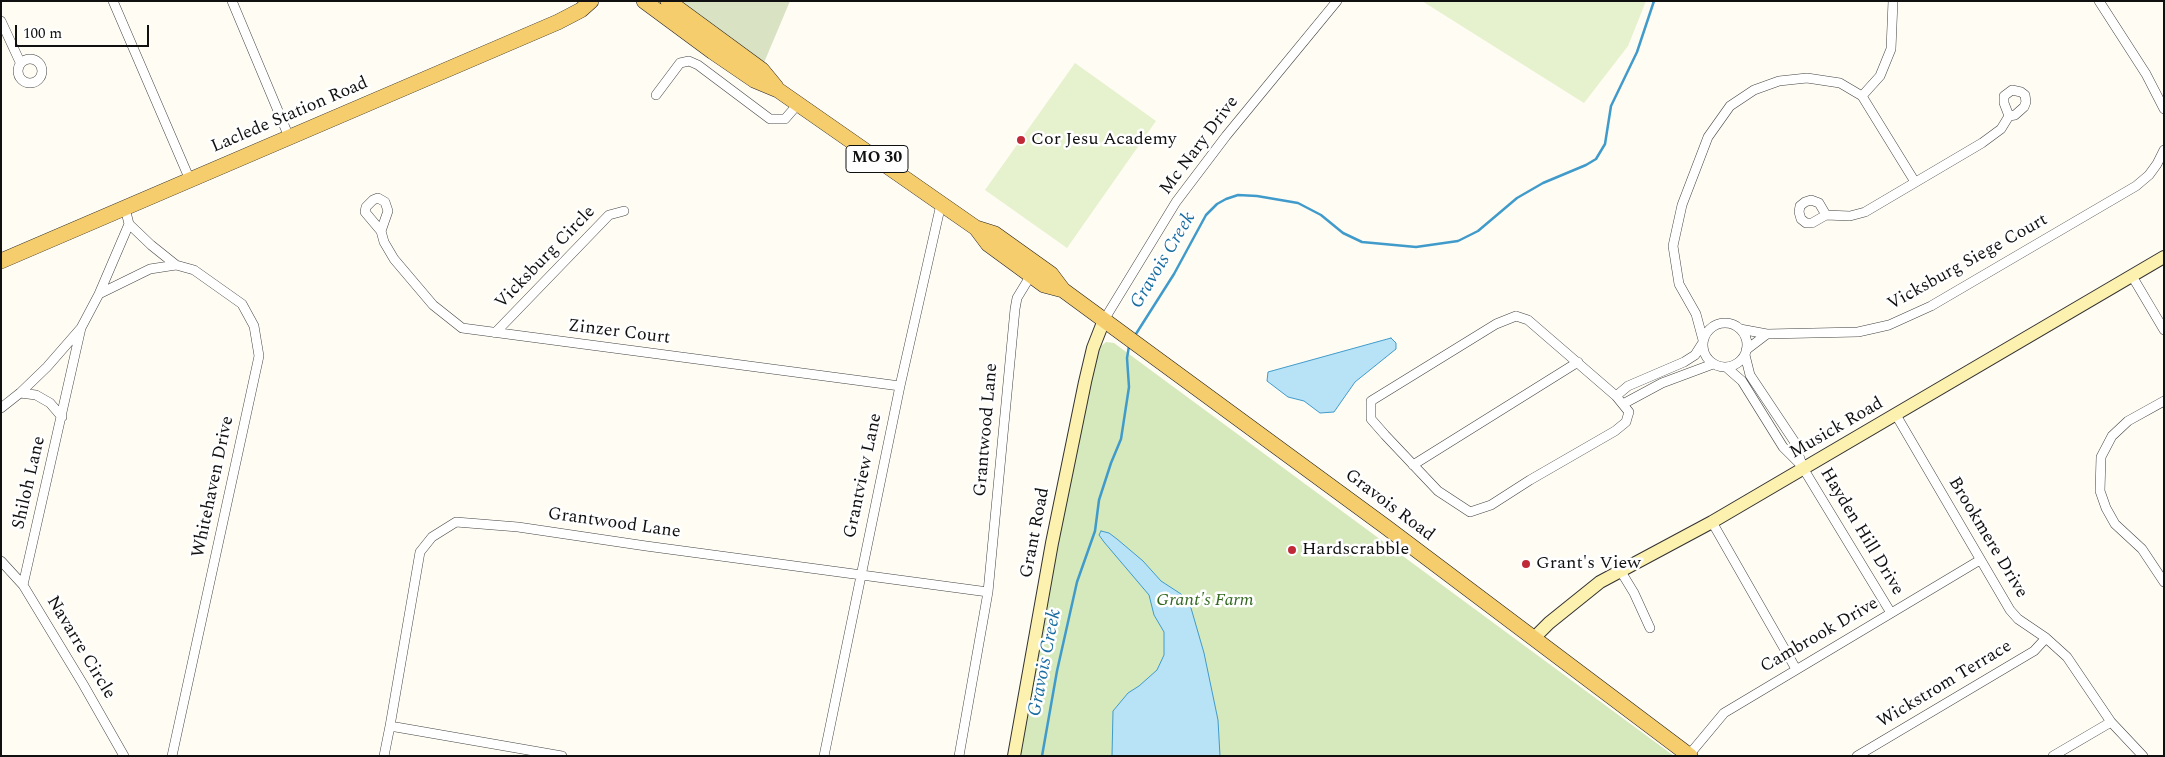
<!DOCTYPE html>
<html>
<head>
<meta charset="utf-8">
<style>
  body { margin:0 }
  #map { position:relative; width:2165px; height:757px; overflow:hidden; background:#fffcf3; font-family:Spectral,serif }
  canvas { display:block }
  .frame { position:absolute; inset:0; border:2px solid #101010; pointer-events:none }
  .scale { position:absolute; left:15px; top:25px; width:134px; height:22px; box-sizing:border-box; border:2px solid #101010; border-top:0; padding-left:6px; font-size:15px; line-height:18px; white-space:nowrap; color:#101010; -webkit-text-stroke:4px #fff; paint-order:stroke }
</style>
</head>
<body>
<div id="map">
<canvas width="2165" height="757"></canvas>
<div class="frame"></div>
<div class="scale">100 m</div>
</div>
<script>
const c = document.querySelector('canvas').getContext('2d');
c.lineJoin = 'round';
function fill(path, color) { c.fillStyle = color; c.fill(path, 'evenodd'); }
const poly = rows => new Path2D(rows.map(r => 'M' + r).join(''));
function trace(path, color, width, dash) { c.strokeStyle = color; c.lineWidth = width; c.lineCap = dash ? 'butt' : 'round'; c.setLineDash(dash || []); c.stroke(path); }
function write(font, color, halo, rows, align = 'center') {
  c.font = font + ' Spectral,serif'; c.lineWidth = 5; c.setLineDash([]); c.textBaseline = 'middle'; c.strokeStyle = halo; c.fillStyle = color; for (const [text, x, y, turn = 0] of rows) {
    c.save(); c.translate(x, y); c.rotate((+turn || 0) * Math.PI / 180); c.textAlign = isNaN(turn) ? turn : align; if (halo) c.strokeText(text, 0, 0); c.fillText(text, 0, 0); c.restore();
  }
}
fill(poly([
  [1106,342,1114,343,1674,756,1019,756,1079,434,1098,352,1100,347]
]), '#d6e9bc');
fill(poly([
  [680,1,790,1,763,65]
]), '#d9e2c3');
fill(poly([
  [1422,1,1646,1,1628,46,1584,103],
  [1075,63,1156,121,1067,248,985,190]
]), '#e6f1ce');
const water = poly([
  [1391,338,1396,343,1396,349,1355,382,1334,412,1320,413,1304,401,1288,397,1267,381,1268,372,1391,338],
  [1101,531,1109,533,1117,539,1143,561,1161,581,1181,594,1191,608,1204,653,1218,720,1220,756,1112,756,1113,711,1128,693,1139,686,1157,670,1164,655,1164,632,1154,615,1149,595,1104,542,1099,535,1101,531]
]);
fill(water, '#b8e2f5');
trace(water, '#409bcb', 1);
trace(poly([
  [1134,337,1174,274,1206,215,1217,204,1226,199,1238,195,1257,196,1298,203,1321,215,1343,233,1362,242,1416,247,1458,241,1478,231,1517,198,1543,183,1586,165,1596,159,1605,144,1611,106,1637,52,1654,1],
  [1042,756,1057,671,1077,582,1095,531,1099,500,1111,463,1121,439,1129,387,1127,358,1129,346]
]), '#409bcb', 2.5);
const street = poly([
  [113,1,190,180],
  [232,1,289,137],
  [2099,1,2146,74,2164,109],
  [1,21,20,62],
  '18 71a12 12 0 1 1 24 0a12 12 0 1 1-24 0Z',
  [656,95,680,63,689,61,698,65,770,119,785,119,798,104],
  [1862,96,1880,76,1891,49,1893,1],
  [125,208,129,224,151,245,176,265,194,270,242,304,254,326,259,356,172,756],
  [1826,215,1819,203,1811,200,1805,202,1800,206,1799,212,1801,219,1806,223,1812,223,1826,215,1850,216,1865,212,1982,143,2001,129,2009,116,2004,103,2004,96,2012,90,2021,92,2025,95,2026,102,2024,107,2015,115,2009,116],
  [381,231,365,212,366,207,373,200,378,198,385,202,388,211,381,231,384,242,394,259,433,305,462,328,900,386],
  [2132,276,2164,330],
  [99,294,150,269,176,265],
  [1516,316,1528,320,1616,396,1629,412,1628,415,1626,422,1615,431,1530,480,1491,505,1470,512,1438,491,1385,435,1371,419,1371,401,1496,324,1516,316],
  [1104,320,1176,202,1226,136,1337,1],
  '1703 345a22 22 0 1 1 44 0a22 22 0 1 1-44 0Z',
  [1740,329,1767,334,1858,332,1889,325,1931,306,2136,186,2149,175,2157,164,2164,150],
  [495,333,609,215,624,211],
  [1703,340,1696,314,1679,284,1673,246,1682,205,1708,137,1730,106,1754,90,1779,81,1807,78,1840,83,1862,96,1915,182],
  [1746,350,1767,334],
  [1745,355,1750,375,1794,441,1803,468,1891,613],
  [1726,367,1742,381,1783,447,1800,464],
  [20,393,36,395,50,403,62,417],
  [1616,396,1628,386,1684,362,1695,355,1702,344],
  [2164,401,2128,421,2112,436,2101,457,2100,491,2106,508,2115,524,2142,549,2164,582],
  [1623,404,1662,383,1713,364],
  [1,408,20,393,47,367,81,328,99,294,129,224],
  [1896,415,2010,610,2018,619,2046,638,2067,657,2111,722,2143,756],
  [1413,465,1578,362],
  [1712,522,1796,669],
  [1,561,23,585,83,684,124,756],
  [1620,570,1634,593,1650,628],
  [23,585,81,328],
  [1689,755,1724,713,1980,560],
  [384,756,390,726],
  [562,756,390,726,420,552,432,537,456,522,518,527,646,546,988,592],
  [824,756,900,386,941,204],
  [959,756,988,592,1015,309,1017,298,1031,275],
  [1857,756,2034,651,2046,638],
  [2053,756,2111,722]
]);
const secondary = poly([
  [1534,638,1549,623,1600,582,1712,522,2164,257],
  [1014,756,1052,543,1085,382,1093,348,1104,320]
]);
const primary = poly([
  [644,1,713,52,754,80,778,90,976,228,988,244,1044,285,1063,290],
  [668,1,762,70,776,87],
  [976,228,995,234,1051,274,1063,290,1386,527,1690,756],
  [1,261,558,22,581,10,591,1]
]);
trace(street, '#434343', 10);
trace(secondary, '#323232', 14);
trace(primary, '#212121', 16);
trace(street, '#fff', 9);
trace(secondary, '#fdf1af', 12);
trace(primary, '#f6cd6c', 15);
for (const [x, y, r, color] of [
  [1021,140,5,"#bf2938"],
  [1292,550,5,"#bf2938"],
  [1526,564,5,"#bf2938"]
]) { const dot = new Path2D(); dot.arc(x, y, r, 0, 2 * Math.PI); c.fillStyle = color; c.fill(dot); trace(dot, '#fff', 2); }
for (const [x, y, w] of [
  [877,159,62]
]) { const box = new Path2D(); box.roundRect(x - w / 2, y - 13.5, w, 27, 4); c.fillStyle = '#fff'; c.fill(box); trace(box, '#101010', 1); }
write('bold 16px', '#101010', null, [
  ["MO 30",877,159]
]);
write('18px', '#101010', '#fff', [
  ["Laclede Station Road",290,116,-23],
  ["Mc Nary Drive",1200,146,-53],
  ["Vicksburg Circle",546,258,-46],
  ["Vicksburg Siege Court",1968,263,-29],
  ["Zinzer Court",619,333,7],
  ["Musick Road",1837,429,-30],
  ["Grantwood Lane",987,430,-85],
  ["Grantview Lane",864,476,-78],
  ["Shiloh Lane",30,483,-77],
  ["Whitehaven Drive",214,487,-78],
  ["Gravois Road",1389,506,37],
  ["Grantwood Lane",614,524,8],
  ["Hayden Hill Drive",1861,532,59],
  ["Grant Road",1036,533,-79],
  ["Brookmere Drive",1987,538,59],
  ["Cambrook Drive",1820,636,-30],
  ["Navarre Circle",80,648,59],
  ["Wickstrom Terrace",1945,685,-31]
]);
write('18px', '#101010', '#fff', [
  ["Cor Jesu Academy",1031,140],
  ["Hardscrabble",1302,550],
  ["Grant's View",1536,564]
], 'left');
write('italic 18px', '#326820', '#fff', [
  ["Grant's Farm",1205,601]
]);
write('italic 19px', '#1a6da1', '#fff', [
  ["Gravois Creek",1164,261,-59],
  ["Gravois Creek",1046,663,-79]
]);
</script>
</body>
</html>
